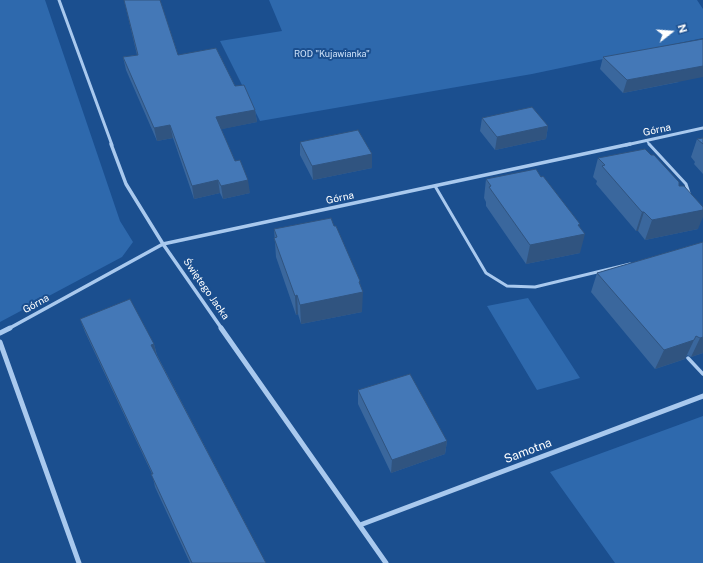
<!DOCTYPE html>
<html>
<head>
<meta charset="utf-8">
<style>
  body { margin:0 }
  #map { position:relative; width:703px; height:563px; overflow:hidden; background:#1b4f8f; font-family:"Public Sans",sans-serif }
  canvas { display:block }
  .north { position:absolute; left:651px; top:12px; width:40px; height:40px; -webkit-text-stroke:3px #1b4f8f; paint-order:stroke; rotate:73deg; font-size:11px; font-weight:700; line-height:16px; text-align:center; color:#fff }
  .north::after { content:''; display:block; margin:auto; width:14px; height:18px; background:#fff; clip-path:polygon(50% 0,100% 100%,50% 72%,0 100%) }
</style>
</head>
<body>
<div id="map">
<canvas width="703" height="563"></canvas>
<div class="north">N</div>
</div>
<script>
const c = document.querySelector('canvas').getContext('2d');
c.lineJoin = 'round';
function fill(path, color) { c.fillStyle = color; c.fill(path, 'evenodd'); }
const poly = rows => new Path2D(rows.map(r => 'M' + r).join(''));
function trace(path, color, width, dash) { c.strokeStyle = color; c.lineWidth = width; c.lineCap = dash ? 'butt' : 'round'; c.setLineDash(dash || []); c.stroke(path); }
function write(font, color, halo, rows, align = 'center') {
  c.font = font + ' "Public Sans",sans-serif'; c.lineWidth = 4; c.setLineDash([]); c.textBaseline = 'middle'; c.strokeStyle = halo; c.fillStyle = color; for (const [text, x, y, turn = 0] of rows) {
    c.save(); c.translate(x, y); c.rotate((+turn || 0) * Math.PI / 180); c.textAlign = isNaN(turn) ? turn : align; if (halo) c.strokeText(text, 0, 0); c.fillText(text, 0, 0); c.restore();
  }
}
fill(poly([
  [0,0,45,0,120,221,133,242,122,257,0,322],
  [269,0,697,0,703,9,703,38,532,74,260,121,220,41,282,31],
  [528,298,580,378,537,390,487,306],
  [703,416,703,563,615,563,550,472]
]), '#2e69ad');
trace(poly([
  [646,140,650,145]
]), '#a9c9ee', 2);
trace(poly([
  [649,144,686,184,690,196],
  [435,186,486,273,507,286,535,287,630,264]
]), '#a9c9ee', 3);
trace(poly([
  [688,358,703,374]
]), '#a9c9ee', 3.5);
trace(poly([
  [59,0,112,145],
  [626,145,703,128]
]), '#a9c9ee', 3);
trace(poly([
  [111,144,126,184,163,244,222,329],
  [8,329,163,244,630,144]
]), '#a9c9ee', 3.5);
trace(poly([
  [221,328,386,563],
  [0,333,10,328],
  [0,342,79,563],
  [360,525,703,396]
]), '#a9c9ee', 5);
fill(poly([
  [124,0,160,0,178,55,235,86,255,110,257,122,221,129,235,161,250,193,223,199,220,193,194,199,173,138,157,141,126,70,123,57,137,55],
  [603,57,679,82,623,93,600,69],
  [482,118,548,126,546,139,495,150,480,131],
  [703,138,703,174,694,164,695,162,691,157,697,139],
  [300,142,372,168,313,180,300,155],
  [651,155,679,186,698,229,645,240,638,231,636,231,596,184,597,181,593,177,598,158],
  [486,179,580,227,580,253,526,264,486,206,486,202,484,198],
  [274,229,360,281,362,312,301,324,298,314,296,315,276,257],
  [703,242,703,353,691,357,687,355,685,359,655,369,591,292,597,273],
  [80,319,154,344,157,355,266,563,190,563,155,487,152,474,85,332],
  [358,390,447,441,445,454,391,473,358,404]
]), '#3a679d');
fill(poly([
  [703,66,703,77,623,93,627,80],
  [255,110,257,122,218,130,216,117],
  [170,125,173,138,157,141,154,128],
  [548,126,546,139,495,150,497,137],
  [372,154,372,168,313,180,312,166],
  [218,180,220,193,194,199,192,186],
  [248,180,250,193,223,199,221,186],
  [703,210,703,217,698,229,645,240,652,220],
  [642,212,644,212,638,231,636,231],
  [580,224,577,235,585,234,580,253,526,264,530,245],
  [360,281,360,293,363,292,362,312,301,324,300,305],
  [297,295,298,314,296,315,295,296],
  [703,337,703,353,691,357,700,338],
  [694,340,685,359,655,369,664,350],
  [154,344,157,357,151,345],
  [447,441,445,454,391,473,392,460]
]), '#305480');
const building = poly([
  [124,0,160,0,178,55,216,48,235,86,244,85,255,110,216,117,235,161,240,160,248,180,221,186,218,180,192,186,170,125,154,128,123,57,138,55,124,0],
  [703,39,703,66,627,80,603,57,703,39],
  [532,107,548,126,497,137,482,118,532,107],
  [358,130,372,154,312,166,300,142,358,130],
  [703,138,703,144,697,139,703,138],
  [645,149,651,155,654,155,679,182,679,186,684,186,703,207,703,210,652,220,644,212,642,212,602,166,605,165,598,158,645,149],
  [536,169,541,177,543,176,580,224,578,225,585,234,530,245,489,187,491,186,486,179,536,169],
  [331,218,334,226,336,226,360,281,359,282,363,292,300,305,297,295,295,296,274,238,277,237,274,229,331,218],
  [703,242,703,337,700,338,696,336,694,340,664,350,597,273,703,242],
  [130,299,154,344,151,345,266,563,192,563,151,474,153,474,80,319,130,299],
  [410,374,447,441,392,460,358,390,410,374]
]);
fill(building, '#4478b7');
trace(building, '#305480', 1);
write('9px', '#cfe3fa', '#1b4f8f', [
  ["ROD \"Kujawianka\"",332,54]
]);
write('10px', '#fff', '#1b4f8f', [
  ["Górna",657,130,-12],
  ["Górna",340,198,-12],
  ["Świętego Jacka",206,289,55],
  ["Górna",36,304,-29]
]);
write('12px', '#fff', '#1b4f8f', [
  ["Samotna",528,451,-21]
]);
</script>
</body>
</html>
